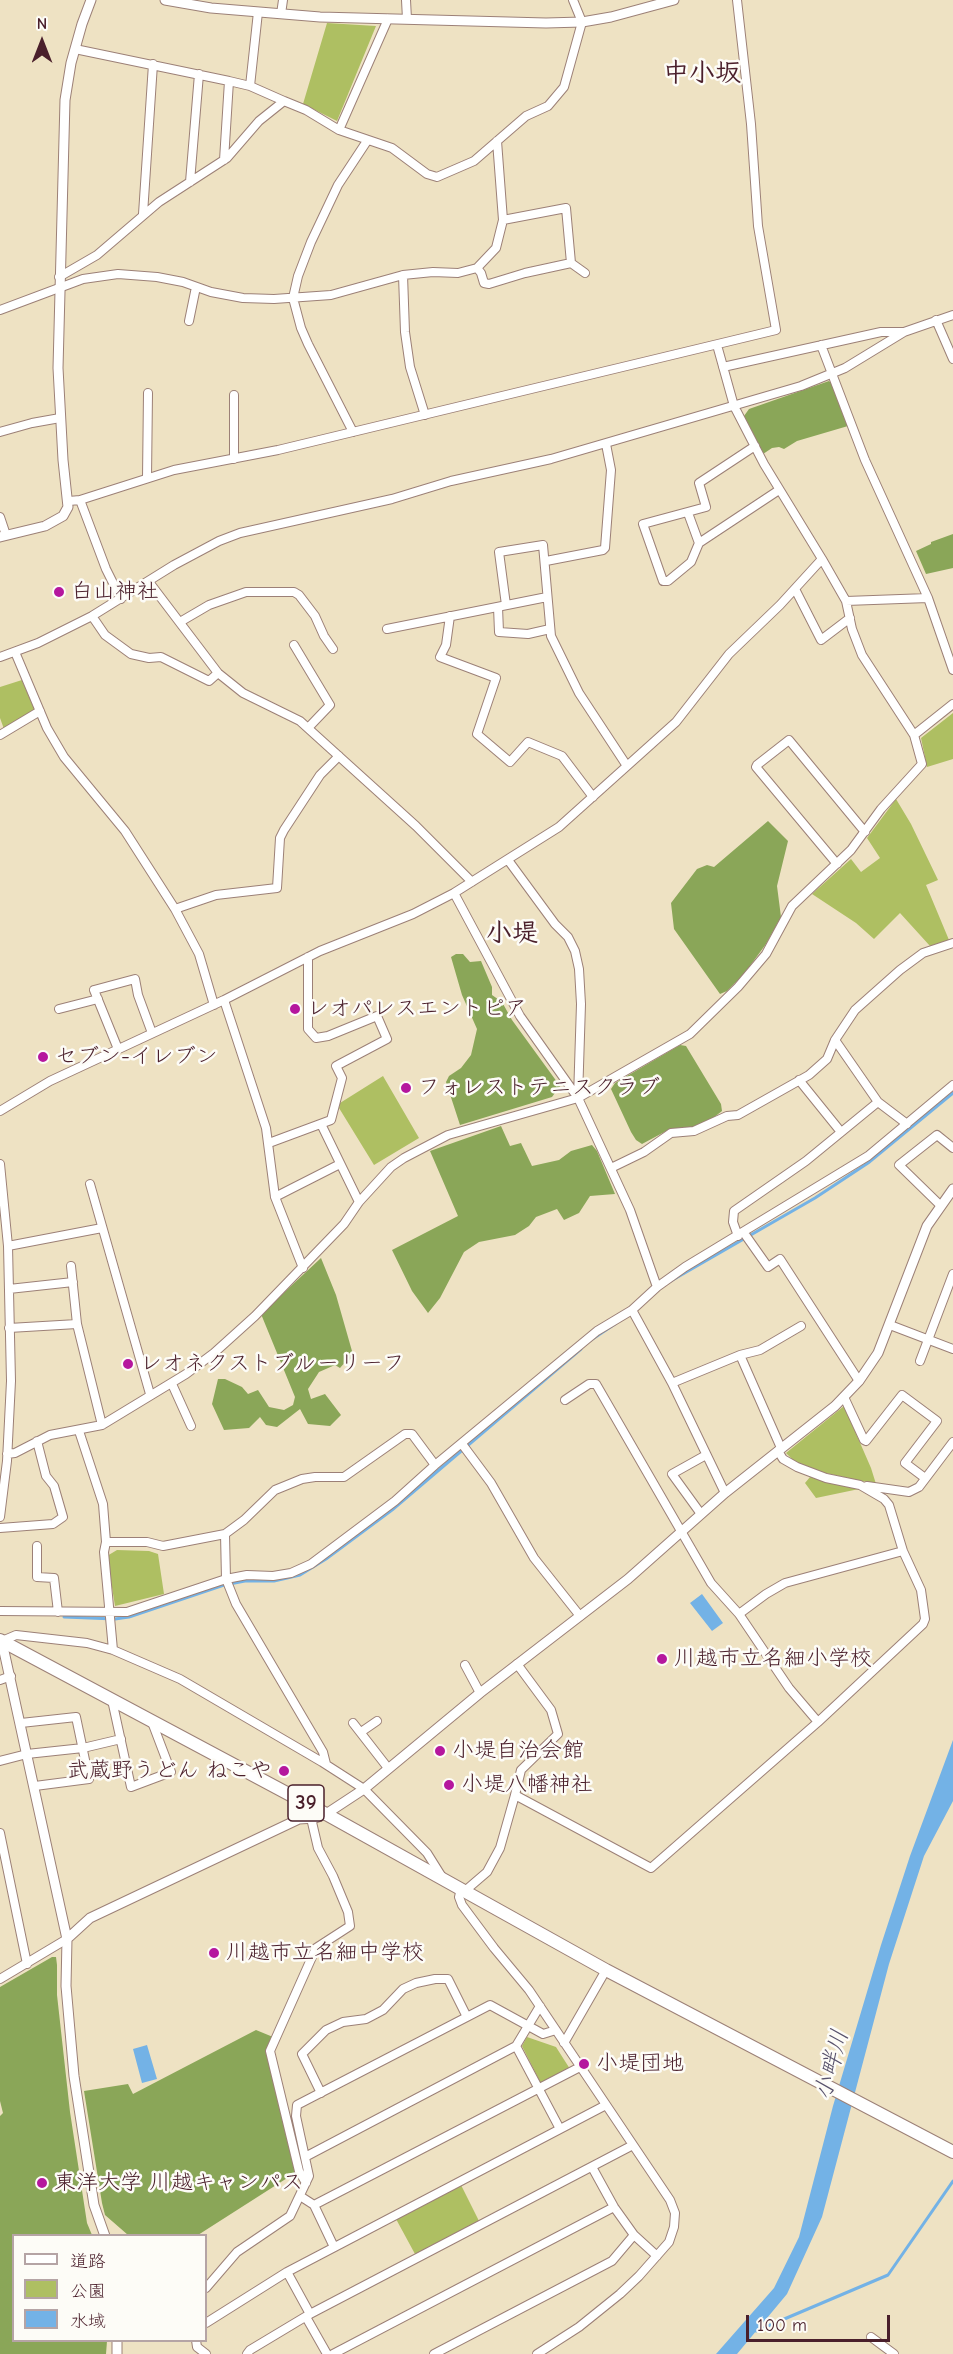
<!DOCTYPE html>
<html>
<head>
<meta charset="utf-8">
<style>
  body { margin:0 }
  #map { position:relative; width:953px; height:2354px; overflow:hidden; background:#eee2c3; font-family:"Comic Neue","Klee One",sans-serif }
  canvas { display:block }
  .legend { position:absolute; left:12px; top:2234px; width:195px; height:108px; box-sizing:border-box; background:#fdfcf7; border:2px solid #b5a4a5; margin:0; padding:8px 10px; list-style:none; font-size:18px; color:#4a1f2b }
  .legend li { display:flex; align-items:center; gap:12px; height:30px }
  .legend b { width:30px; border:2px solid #b5a4a5 }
  .north { position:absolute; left:12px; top:12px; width:60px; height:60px; -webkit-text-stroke:4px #fdfcf7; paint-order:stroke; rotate:0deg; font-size:16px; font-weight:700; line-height:24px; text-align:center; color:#4a1f2b }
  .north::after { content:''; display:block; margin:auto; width:21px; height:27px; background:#4a1f2b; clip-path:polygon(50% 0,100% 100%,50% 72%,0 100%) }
  .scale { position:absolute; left:746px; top:2315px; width:144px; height:27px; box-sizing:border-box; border:3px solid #4a1f2b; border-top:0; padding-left:8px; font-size:18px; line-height:21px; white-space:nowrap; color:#4a1f2b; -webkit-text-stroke:4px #fdfcf7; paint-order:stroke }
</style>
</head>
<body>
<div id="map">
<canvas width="953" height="2354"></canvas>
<ul class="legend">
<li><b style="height:8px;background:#fff"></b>道路</li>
<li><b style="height:16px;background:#aebf62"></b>公園</li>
<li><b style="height:16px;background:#73b2e6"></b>水域</li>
</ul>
<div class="north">N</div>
<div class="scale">100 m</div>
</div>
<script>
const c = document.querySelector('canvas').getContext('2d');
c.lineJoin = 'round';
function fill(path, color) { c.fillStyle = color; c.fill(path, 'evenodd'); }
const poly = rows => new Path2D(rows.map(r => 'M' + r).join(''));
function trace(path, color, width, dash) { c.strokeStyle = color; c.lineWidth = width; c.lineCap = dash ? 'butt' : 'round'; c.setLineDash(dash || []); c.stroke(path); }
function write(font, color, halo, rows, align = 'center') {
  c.font = font + ' "Comic Neue","Klee One",sans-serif'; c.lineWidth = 5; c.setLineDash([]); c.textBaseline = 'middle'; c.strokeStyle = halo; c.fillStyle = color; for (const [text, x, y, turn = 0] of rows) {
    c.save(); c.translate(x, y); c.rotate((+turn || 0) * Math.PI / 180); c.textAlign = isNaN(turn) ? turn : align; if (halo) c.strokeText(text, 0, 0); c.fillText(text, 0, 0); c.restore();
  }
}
fill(poly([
  [327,23,376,26,337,121,303,104],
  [22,680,35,711,4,729,0,718,0,687],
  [953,713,953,759,927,767,921,738],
  [896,799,911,824,938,880,926,885,949,940,930,946,900,913,874,939,856,923,812,894,851,859,861,872,880,858,867,838],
  [383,1076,419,1138,374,1165,339,1108,340,1103],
  [844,1406,871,1468,876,1484,816,1471,794,1461,786,1453],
  [810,1477,820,1480,859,1489,816,1498,805,1483],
  [117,1550,149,1551,158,1554,164,1594,115,1606,107,1556],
  [527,2037,556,2047,570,2069,541,2084,522,2046],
  [461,2185,479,2221,415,2254,396,2219]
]), '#aebf62');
fill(poly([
  [829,381,834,386,848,426,797,441,784,449,779,447,772,448,763,454,744,416,749,409],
  [953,534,953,568,926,574,916,551,931,544,931,542],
  [768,821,788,841,777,886,781,917,766,944,744,974,727,991,720,994,674,929,671,903,697,869,707,865,714,867],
  [456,954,463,954,470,962,481,961,492,987,492,995,502,1002,512,1020,560,1086,552,1097,460,1125,446,1082,449,1076,461,1068,471,1055,477,1029,462,995,451,957],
  [680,1045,686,1046,721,1104,722,1111,708,1122,694,1127,670,1129,642,1144,636,1140,631,1132,611,1089,615,1083],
  [501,1126,510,1146,521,1143,532,1166,559,1160,571,1151,592,1145,597,1151,615,1194,590,1196,579,1213,564,1220,557,1209,536,1217,529,1226,515,1235,479,1242,464,1252,440,1298,428,1313,412,1291,392,1250,458,1216,430,1151],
  [321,1258,336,1295,354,1358,346,1361,340,1368,335,1365,319,1372,308,1389,311,1399,325,1394,341,1415,330,1426,308,1424,300,1409,277,1427,266,1425,260,1417,249,1428,224,1430,212,1404,218,1379,225,1379,242,1387,248,1394,258,1390,269,1407,284,1410,293,1405,295,1397,261,1314],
  [52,1957,56,1957,57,1965,57,1995,70,2112,87,2223,92,2235,14,2236,14,2340,107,2341,106,2354,0,2354,0,2116,3,2113,0,2101,0,1987],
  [256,2030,273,2037,267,2057,297,2168,295,2173,198,2235,128,2235,105,2215,102,2203,84,2091,128,2084,133,2094]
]), '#8aa658');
fill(poly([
  [702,1594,723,1623,712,1631,690,1603],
  [953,1740,953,1801,924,1856,889,1964,822,2217,787,2294,737,2354,716,2354,774,2288,799,2237,833,2106,881,1945,910,1856],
  [147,2045,157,2079,142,2083,133,2049]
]), '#73b2e6');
trace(poly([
  [669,1282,815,1198,868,1163,953,1093],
  [591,1340,615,1324],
  [64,1617,115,1619,129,1617,224,1585,245,1581,274,1581,300,1575,326,1559,392,1510,581,1349],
  [756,2331,888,2275,953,2181]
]), '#73b2e6', 3);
const minor = poly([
  [406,0,407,19],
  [281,14,283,0],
  [75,49,229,81,250,86,284,101],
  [250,86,258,12],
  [339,130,388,19],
  [224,160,229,81],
  [190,182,199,74],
  [143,214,153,64],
  [571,263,585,273],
  [477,268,481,273,484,283,489,284,525,273,571,263,566,208,503,220],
  [403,275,405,332,410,367,425,415],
  [59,277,97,255,159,202,227,158,259,121,284,101,306,110,339,130,392,148,427,174,437,177,474,161,526,116,548,106,564,87,582,22,573,0],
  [0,310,83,279,118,274,157,277,183,282,211,292,243,298,274,299,331,295,403,275,433,272,458,273,477,268,496,248,503,220,497,141],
  [936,320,953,359],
  [189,321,196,287],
  [821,345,865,460,928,598,953,670],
  [723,367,881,332,903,332],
  [0,432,32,423,60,418],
  [353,432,308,344,301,328,293,298,298,276,311,242,338,185,367,141],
  [755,446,699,483,706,507,643,524,663,581,668,581,691,562,699,543,779,490],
  [234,459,234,395],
  [147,478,148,393],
  [80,500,106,569,121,599],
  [69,501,80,500,174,470,278,450,776,330,758,226,751,124,737,0],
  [688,513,699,543],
  [0,517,6,535],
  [546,561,603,550,605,548,611,470,606,444],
  [149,582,218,673,243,693,300,721,416,826,472,882],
  [795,589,821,640,850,618],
  [846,601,928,598],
  [506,605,499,552,543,545,551,636,579,693,627,766],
  [498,607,499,632,528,634,550,629],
  [92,616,105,635,131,654,149,658,161,657,209,681,218,673],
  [450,616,446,645,440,657,496,678,477,734,510,762,528,742,562,756,593,797],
  [180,622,209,605,246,592,294,592,299,595,315,616,324,636,333,649],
  [387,629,547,597],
  [294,645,330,705,308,728],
  [15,652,47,728,64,757,125,831,175,909,199,954,214,1005],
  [0,657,38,643,92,616,174,565,219,541,240,533,392,499,451,481,551,459,801,386,845,368,904,332,953,315],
  [0,735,40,711],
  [914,735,953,704],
  [508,860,555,924,568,937,575,951,579,969,581,1004,578,1098],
  [837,864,756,767,757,765,789,740,865,832],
  [454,893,520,1016,578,1098,630,1210,657,1287],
  [175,909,216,895,277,888,280,838,284,830,320,775,339,756],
  [224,1000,266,1128,275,1197,303,1268],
  [59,1009,98,999],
  [835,1040,878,1102,907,1124],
  [118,1049,94,990,135,979,138,995,152,1033],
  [799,1080,841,1132],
  [0,1111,50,1081,224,1000,320,951,413,914,454,893,559,827,676,722,729,654,780,605,822,559,764,464,734,406,717,345],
  [321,1124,359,1202],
  [269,1143,331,1120,342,1078,336,1066,387,1039,377,1016,328,1036,316,1038,308,1029,308,957],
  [0,1164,8,1246,11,1381,7,1461,0,1517],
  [611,1168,644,1152,671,1133,694,1131,727,1116,738,1115,809,1075,827,1059,835,1040,855,1010,900,970,923,953,953,943],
  [90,1184,150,1394],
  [275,1197,340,1164],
  [940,1205,899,1165,937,1135,953,1148],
  [744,1233,768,1267,780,1259,859,1381],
  [738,1236,733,1222,734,1211,806,1161,878,1102],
  [8,1246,102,1228],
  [71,1266,77,1324,102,1425],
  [9,1289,73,1282],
  [632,1310,672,1383,725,1493],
  [890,1325,953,1349],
  [9,1328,77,1324],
  [740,1355,781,1448],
  [920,1361,953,1274],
  [672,1383,740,1355,760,1350,801,1326],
  [172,1384,191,1426],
  [844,1397,864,1440,866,1441,902,1395,937,1421,905,1463,925,1478],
  [79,1431,103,1504,106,1542],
  [462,1444,491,1483,534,1558,580,1616],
  [778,1451,783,1459,797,1467,826,1478,860,1485,884,1499,889,1505,903,1551,921,1590,925,1619,923,1624,818,1722],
  [7,1454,15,1453,50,1435,102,1425,186,1374,214,1353,255,1316,344,1224,359,1202,391,1167,404,1158,448,1135,578,1098,690,1034,738,987,766,954,792,906,851,850,881,809,922,764,914,735,862,655,852,629,846,601,822,559],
  [867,1486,909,1492,919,1487,953,1442],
  [701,1514,672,1474,706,1455],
  [0,1528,53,1524,63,1517,54,1486,46,1476,37,1441],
  [37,1546,37,1577,54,1578,58,1612],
  [0,1611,127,1612,226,1579,247,1575,273,1576,291,1573,311,1564,395,1501,435,1465,597,1331,632,1310,657,1287,685,1267,868,1156,953,1085],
  [739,1614,766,1594,785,1583,903,1551],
  [2,1641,16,1635,87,1643,113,1650,180,1679,322,1762,364,1789,427,1853,442,1877],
  [113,1650,104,1552,106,1542,147,1542,163,1546,225,1534],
  [517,1664,551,1710,558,1734,521,1770,515,1795,651,1868,818,1722,789,1688,739,1614,711,1583,596,1384,589,1384,565,1400],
  [465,1665,480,1693],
  [0,1680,11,1676],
  [112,1700,131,1787,171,1772,152,1722],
  [21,1723,76,1717,89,1779,35,1786],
  [353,1723,388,1768],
  [361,1732,377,1721],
  [0,1761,27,1754,83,1748,121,1739],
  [326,1764,323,1752,236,1604,226,1579,225,1534,244,1520,275,1490,302,1479,315,1477,344,1477,405,1434,412,1434,435,1465],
  [0,1833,27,1964],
  [461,1888,459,1897,462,1905,494,1948,529,1990,670,2200,675,2213,674,2227,669,2242,639,2276,620,2294,579,2327,537,2354],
  [466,1890,487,1872,500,1848,515,1795],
  [0,1979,67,1939],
  [564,2043,606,1970],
  [516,2046,560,2129],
  [321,2093,302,2054,326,2030,343,2022,366,2019,383,2010,403,1989,416,1983,435,1979,448,1979,467,2017],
  [305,2157,516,2046,540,2006],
  [592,2167,614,2207,634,2235,657,2256],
  [306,2183,299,2171,270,2051,316,1948,350,1926,348,1912,333,1876,318,1848,311,1818],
  [300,2196,314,2205,334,2247],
  [314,2205,580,2067],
  [287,2272,310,2314],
  [206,2288,237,2252,290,2216,309,2176,296,2116,297,2105,490,2005,543,2034,556,2030],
  [306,2317,327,2354],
  [206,2323,287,2272,606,2105],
  [871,2337,894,2354],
  [196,2340,197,2347,206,2354],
  [247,2354,250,2350,310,2314,633,2145],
  [333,2354,614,2207],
  [434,2354,612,2261,634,2235]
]);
const tertiary = poly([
  [165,0,211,8,320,17,546,23,582,22,611,17,674,0],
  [0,537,45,526,63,516,68,507,63,460,58,368,65,100,71,63,82,24,91,0],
  [2,1642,67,1939,66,1986,74,2076,94,2205,105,2236],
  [67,1939,90,1918,299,1819,315,1818,326,1814,364,1789,480,1693,628,1579,725,1493,835,1406,859,1381,878,1353,927,1226,953,1189],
  [117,2354,117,2340]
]);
const primary = poly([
  [0,1640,326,1814,606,1970,953,2152]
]);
trace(minor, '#9c8077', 10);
trace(tertiary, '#9c8077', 11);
trace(primary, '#9c8077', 14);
trace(minor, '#fff', 8);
trace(tertiary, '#fff', 9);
trace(primary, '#fff', 12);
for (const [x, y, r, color] of [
  [59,592,6,"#b5179e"],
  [295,1009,6,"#b5179e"],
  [43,1057,6,"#b5179e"],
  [406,1088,6,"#b5179e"],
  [128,1364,6,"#b5179e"],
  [662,1659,6,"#b5179e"],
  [440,1751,6,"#b5179e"],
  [284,1771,6,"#b5179e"],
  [449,1785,6,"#b5179e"],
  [214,1953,6,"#b5179e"],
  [584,2064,6,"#b5179e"],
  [42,2183,6,"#b5179e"]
]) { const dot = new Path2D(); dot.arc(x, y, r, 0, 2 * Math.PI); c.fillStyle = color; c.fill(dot); trace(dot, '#fdfcf7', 2); }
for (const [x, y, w] of [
  [306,1803,36]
]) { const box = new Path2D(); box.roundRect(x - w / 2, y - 18, w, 36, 4.5); c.fillStyle = '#fdfcf7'; c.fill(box); trace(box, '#4a1f2b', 1.5); }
write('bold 21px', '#4a1f2b', null, [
  ["39",306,1803]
]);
write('22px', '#4a1f2b', '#fdfcf7', [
  ["白山神社",71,592],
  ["レオパレスエントピア",307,1009],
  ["セブン-イレブン",55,1057],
  ["フォレストテニスクラブ",418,1088],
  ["レオネクストブルーリーフ",140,1364],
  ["川越市立名細小学校",674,1659],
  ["小堤自治会館",452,1751],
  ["武蔵野うどん ねこや",272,1771,"right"],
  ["小堤八幡神社",461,1785],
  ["川越市立名細中学校",226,1953],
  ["小堤団地",596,2064],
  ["東洋大学 川越キャンパス",54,2183]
], 'left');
write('italic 24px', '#58526c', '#fdfcf7', [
  ["小畔川",832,2065,-75]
]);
write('bold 26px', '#4a1f2b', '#fdfcf7', [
  ["中小坂",702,74],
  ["小堤",512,934]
]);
</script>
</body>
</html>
